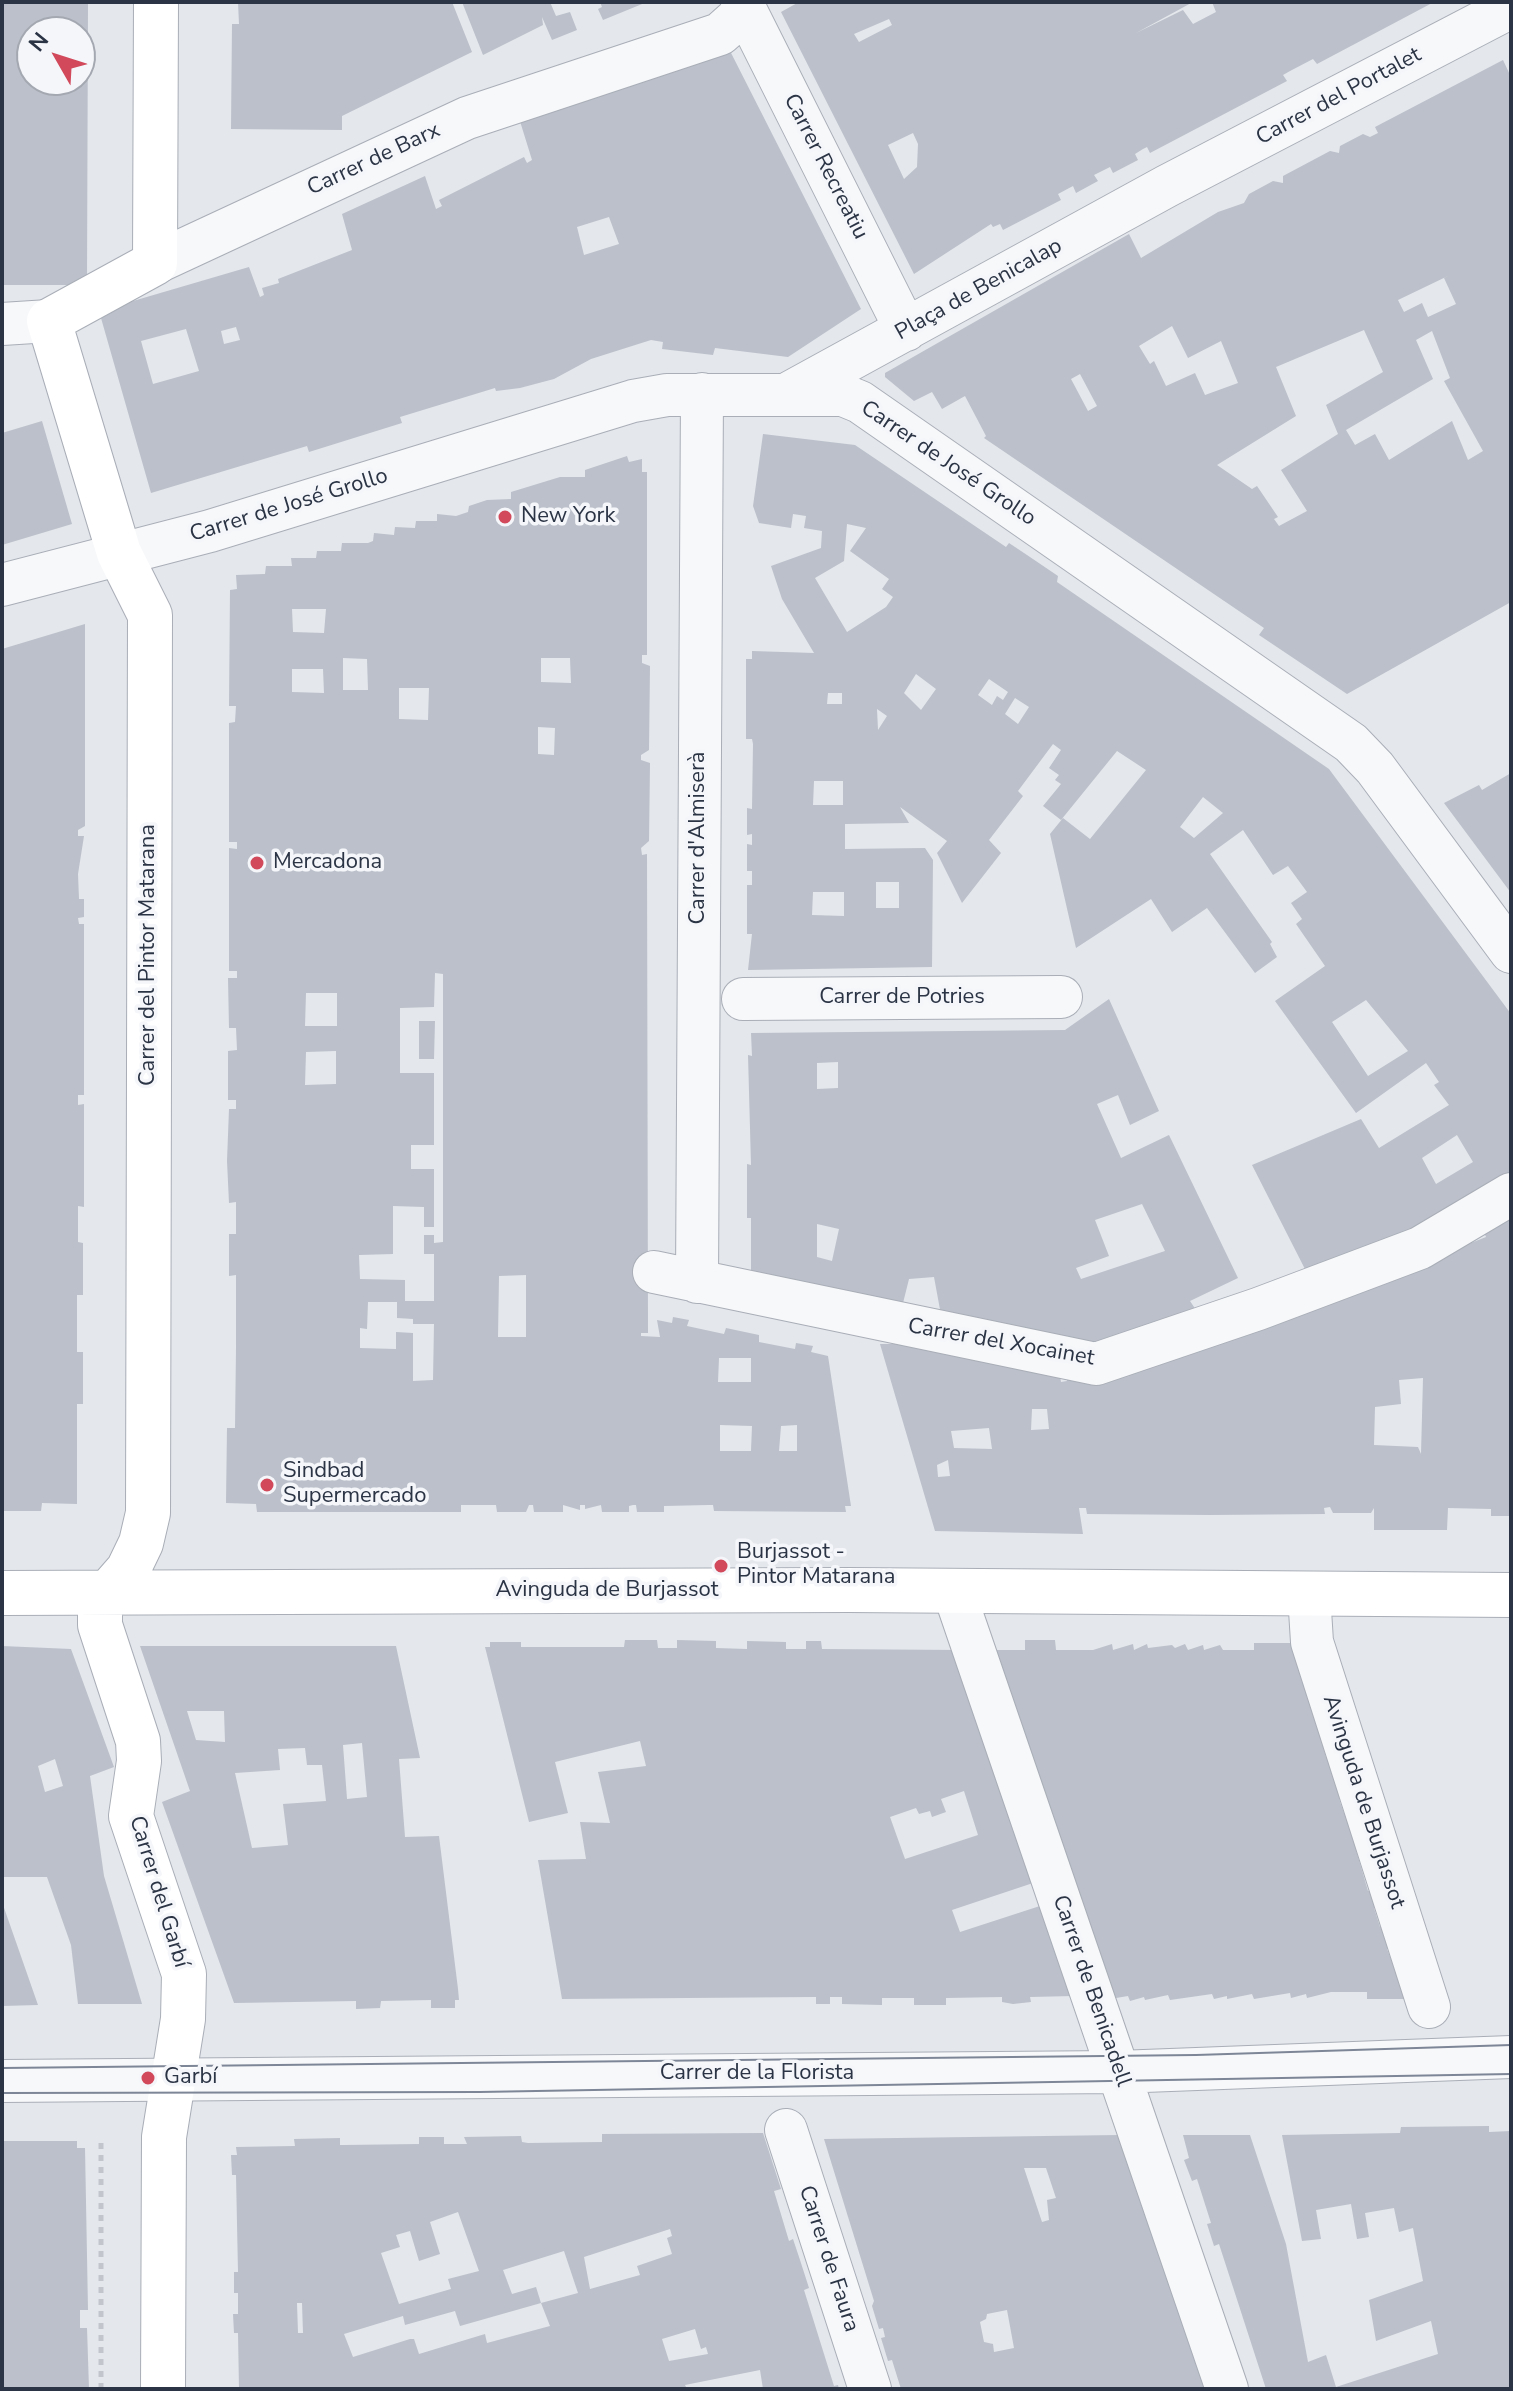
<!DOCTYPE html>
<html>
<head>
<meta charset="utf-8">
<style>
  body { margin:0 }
  #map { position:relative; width:1513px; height:2391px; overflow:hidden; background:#e4e7ec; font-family:"Nunito Sans",sans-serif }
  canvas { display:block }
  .frame { position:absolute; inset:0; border:4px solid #2b3445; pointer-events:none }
  .north { position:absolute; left:16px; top:16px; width:80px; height:80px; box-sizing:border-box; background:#f4f6f9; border:2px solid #a4a8b1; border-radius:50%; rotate:309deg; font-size:22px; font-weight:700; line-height:32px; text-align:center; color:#2b3445 }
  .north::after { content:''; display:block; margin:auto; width:28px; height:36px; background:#d1495b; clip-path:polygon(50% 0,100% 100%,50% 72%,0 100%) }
</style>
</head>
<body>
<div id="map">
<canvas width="1513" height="2391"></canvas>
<div class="frame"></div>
<div class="north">N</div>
</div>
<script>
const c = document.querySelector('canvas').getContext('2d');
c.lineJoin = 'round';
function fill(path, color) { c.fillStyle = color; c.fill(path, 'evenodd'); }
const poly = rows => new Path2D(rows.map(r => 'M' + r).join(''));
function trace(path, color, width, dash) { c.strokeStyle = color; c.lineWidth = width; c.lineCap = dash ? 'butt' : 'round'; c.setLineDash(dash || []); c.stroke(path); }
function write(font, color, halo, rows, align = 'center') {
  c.font = font + ' "Nunito Sans",sans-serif'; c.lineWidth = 7; c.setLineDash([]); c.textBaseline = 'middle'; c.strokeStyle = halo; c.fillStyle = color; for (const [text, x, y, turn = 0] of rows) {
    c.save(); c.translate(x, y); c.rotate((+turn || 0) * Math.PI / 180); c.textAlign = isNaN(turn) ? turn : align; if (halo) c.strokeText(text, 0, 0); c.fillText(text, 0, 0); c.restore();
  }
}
fill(poly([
  [2,2,88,2,87,278,80,278,80,285,2,285],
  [32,32,80,32,80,80,32,80],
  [238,2,452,2,472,52,342,116,342,130,231,129,232,24,239,24],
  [462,2,550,2,556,16,570,12,577,30,552,40,542,17,543,25,483,55],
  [600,2,647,2,603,20,598,9,602,7],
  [799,2,1193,2,1136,33,1183,10,1193,24,1216,12,1212,2,1434,2,1317,64,1313,59,1290,71,1283,75,1287,81,1150,153,1147,147,1143,149,1135,154,1138,160,1113,173,1110,167,1094,175,1098,181,1076,193,1073,186,1058,194,1061,200,1003,230,1000,224,993,227,991,224,914,274,781,12],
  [889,19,892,25,859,42,854,34],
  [913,133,918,144,917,167,904,179,888,145],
  [728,47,861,309,788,357,715,348,713,355,662,349,663,342,651,340,591,359,554,379,520,388,496,391,495,388,400,417,402,423,309,452,307,446,151,493,99,311,249,267,260,297,264,295,262,288,279,283,278,279,352,250,342,214,425,176,436,209,442,206,439,200,524,157,527,163,532,160,519,118],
  [609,217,619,244,584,255,577,227],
  [236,327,240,340,224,344,221,331],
  [186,329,199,371,153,384,141,341],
  [1503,60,1511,77,1511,602,1347,694,1259,635,1264,628,984,438,986,436,965,396,942,409,932,392,914,401,885,377,885,373,1129,234,1141,258,1218,212,1244,203,1249,194,1273,181,1283,183,1283,176,1330,151,1339,153,1340,146,1363,134,1370,137,1378,133,1375,127],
  [1450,275,1444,278,1456,304,1428,317,1422,303,1404,312,1398,300],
  [1172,326,1188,358,1221,341,1238,383,1205,395,1195,373,1166,386,1154,361,1150,364,1139,346],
  [1364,330,1383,372,1326,405,1338,434,1281,470,1307,511,1279,526,1274,519,1278,517,1257,486,1252,489,1217,465,1296,416,1276,367],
  [1432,331,1450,378,1444,381,1483,451,1468,460,1452,421,1389,460,1375,434,1355,445,1346,430,1433,379,1416,340],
  [1080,374,1097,406,1088,411,1071,379],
  [42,421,72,524,2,545,2,433],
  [763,434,855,445,1006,547,1009,543,1027,555,1058,576,1057,582,1329,769,1511,1014,1511,1179,1423,1233,1308,1275,1252,1165,1361,1119,1379,1148,1449,1105,1434,1085,1439,1082,1426,1063,1356,1113,1275,1001,1325,966,1296,924,1302,919,1291,903,1307,892,1288,866,1273,875,1243,830,1210,854,1272,942,1270,944,1277,957,1255,973,1207,908,1172,932,1151,899,1076,948,1050,834,1063,818,1090,839,1146,770,1117,751,1061,820,1043,806,1061,784,1055,780,1059,775,1049,768,1061,750,1053,744,1018,791,1023,796,989,840,1001,853,962,903,937,853,947,841,900,807,909,823,845,824,845,849,925,848,933,860,932,967,748,970,752,934,747,934,747,885,752,885,752,871,747,871,747,844,752,845,752,834,747,835,747,808,752,809,753,744,752,739,746,739,746,659,752,659,752,651,814,653,782,599,771,566,821,548,822,531,804,528,806,516,793,514,791,528,759,523,753,506],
  [847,524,866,528,850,551,889,579,882,589,893,597,886,607,847,632,815,578,844,561],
  [916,674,936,689,921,710,904,693],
  [989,679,1008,692,1003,700,997,696,992,705,978,695],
  [828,693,842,693,842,704,827,704],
  [1015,698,1029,707,1018,724,1005,714],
  [877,709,887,716,878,730],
  [814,781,843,781,843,805,813,805],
  [1203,797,1223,813,1194,838,1180,827],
  [876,882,899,882,899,908,876,908],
  [813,892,844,892,844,916,812,915],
  [1366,1000,1408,1051,1368,1076,1332,1022],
  [1457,1135,1473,1162,1436,1184,1422,1158],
  [627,456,629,462,642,459,642,472,647,472,647,655,642,655,642,663,650,666,649,750,641,755,641,760,650,763,649,841,641,848,642,855,647,854,648,1333,641,1333,641,1336,660,1337,657,1320,672,1323,673,1317,689,1320,687,1326,724,1334,726,1328,759,1335,759,1342,795,1349,796,1343,813,1346,811,1352,828,1356,851,1506,845,1506,846,1512,714,1511,713,1505,708,1505,664,1506,664,1512,637,1512,636,1505,633,1505,629,1506,629,1512,602,1512,601,1505,585,1509,585,1505,580,1505,580,1510,563,1505,563,1512,534,1512,533,1505,529,1505,526,1512,497,1512,496,1505,461,1505,461,1512,257,1512,256,1504,226,1503,227,1428,235,1428,236,1349,236,1275,229,1276,229,1234,236,1234,236,1202,229,1203,227,1161,229,1109,236,1109,236,1100,228,1100,228,1051,237,1050,236,1028,229,1028,228,978,237,978,237,971,229,971,229,848,237,849,237,842,229,842,229,723,235,722,236,706,229,706,230,590,237,589,236,575,265,574,266,566,292,566,291,558,316,558,317,551,341,551,342,543,368,543,373,541,374,533,394,535,395,527,415,528,416,521,437,521,437,514,456,516,468,512,469,506,487,500,511,499,511,492,560,477,585,477,585,470],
  [292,609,326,609,324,633,293,632],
  [343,658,367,659,368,690,343,690],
  [541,658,570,658,571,683,541,682],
  [292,669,323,669,324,693,292,692],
  [399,688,429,688,428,720,399,719],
  [538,727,555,728,554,755,538,754],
  [435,973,443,974,443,1242,434,1243,434,1235,424,1235,424,1254,434,1254,434,1301,405,1301,405,1280,360,1279,359,1255,393,1254,393,1206,424,1207,424,1227,434,1227,434,1169,411,1169,411,1145,434,1145,434,1073,400,1073,400,1008,434,1007],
  [306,993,337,993,337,1026,305,1026],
  [336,1051,336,1084,305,1085,306,1052],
  [526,1275,526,1337,498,1337,499,1276],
  [368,1302,397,1302,397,1318,413,1319,413,1324,434,1324,433,1380,413,1381,413,1333,396,1332,396,1349,360,1348,360,1328,367,1329],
  [719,1358,751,1358,751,1382,718,1382],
  [720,1425,752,1426,751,1451,720,1451],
  [797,1425,797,1451,779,1451,781,1426],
  [85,624,85,826,78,830,78,836,84,836,78,874,79,899,84,899,84,917,78,918,79,924,84,924,84,1095,78,1095,78,1105,84,1104,84,1207,78,1206,78,1242,83,1243,83,1295,77,1295,77,1352,83,1352,83,1404,77,1404,77,1504,42,1503,41,1511,2,1511,2,649],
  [1511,773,1511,893,1444,803,1479,785,1482,790],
  [1109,999,1159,1111,1130,1125,1118,1095,1097,1104,1121,1158,1169,1135,1238,1278,1190,1301,1198,1313,1085,1346,941,1315,934,1277,909,1279,902,1307,751,1275,751,1218,747,1218,747,1164,751,1165,748,1055,752,1056,751,1033,1065,1030],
  [838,1062,838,1088,817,1089,817,1063],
  [1142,1204,1165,1251,1081,1279,1076,1268,1109,1256,1095,1220],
  [817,1224,839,1229,832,1261,817,1257],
  [419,1021,435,1021,434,1059,419,1059],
  [1510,1219,1511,1516,1491,1516,1491,1509,1448,1508,1447,1530,1374,1530,1374,1508,1371,1513,1333,1513,1330,1507,1324,1508,1325,1514,1210,1515,1087,1514,1086,1508,1079,1508,1083,1534,935,1531,880,1344,937,1344,1059,1369,1061,1382,1067,1381,1067,1376,1375,1281,1486,1237,1483,1230],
  [1423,1378,1421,1454,1418,1447,1374,1445,1375,1407,1401,1404,1399,1380],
  [1032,1409,1047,1409,1049,1429,1031,1430],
  [989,1428,992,1449,954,1448,951,1431],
  [948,1460,950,1476,938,1477,937,1465],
  [625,1640,657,1640,658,1648,677,1648,677,1640,716,1641,716,1648,747,1649,747,1641,786,1642,786,1649,806,1649,806,1641,821,1641,822,1649,958,1650,1036,1882,952,1910,960,1932,1043,1905,1073,1996,1030,1997,1031,2002,1013,2004,1002,2002,1002,1997,946,1998,946,2005,914,2005,914,1998,882,1998,882,2005,842,2004,842,1997,830,1997,830,2004,816,2004,816,1997,812,1997,562,1999,538,1860,586,1859,580,1822,610,1823,598,1772,646,1766,640,1741,555,1762,568,1813,529,1822,485,1647,490,1647,490,1642,521,1642,521,1647,624,1647],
  [964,1791,978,1835,905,1859,890,1817,916,1808,919,1814,930,1811,932,1817,946,1812,941,1799],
  [1025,1640,1055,1640,1056,1650,1093,1650,1112,1644,1113,1650,1133,1644,1134,1650,1147,1644,1148,1648,1172,1645,1175,1648,1185,1644,1188,1650,1203,1645,1204,1650,1220,1645,1223,1650,1254,1650,1254,1643,1297,1643,1304,1662,1297,1664,1314,1718,1320,1715,1326,1733,1320,1736,1326,1757,1333,1755,1346,1792,1339,1795,1340,1802,1344,1813,1351,1810,1363,1848,1356,1850,1368,1891,1376,1889,1381,1906,1374,1908,1380,1927,1387,1925,1394,1947,1387,1949,1391,1959,1398,1957,1411,1999,1367,1999,1367,1992,1331,1992,1307,1998,1306,1994,1291,1998,1290,1993,1254,1999,1252,1994,1227,1999,1227,1996,1214,1999,1212,1994,1170,2000,1168,1995,1145,2000,1144,1997,1130,2001,1128,1996,1110,1999,992,1650,1025,1650],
  [2,1646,71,1649,114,1767,90,1776,104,1876,142,2004,78,2004,71,1945,47,1877,2,1877],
  [55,1759,63,1786,45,1792,38,1766],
  [140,1646,396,1646,420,1758,399,1759,405,1837,439,1836,458,1989,459,2000,455,2000,455,2008,431,2008,431,2000,381,2001,380,2008,356,2009,356,2001,234,2003,162,1802,190,1791],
  [187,1711,224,1711,225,1742,196,1740],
  [362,1743,367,1797,347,1799,343,1745],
  [305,1748,307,1765,322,1765,326,1801,283,1804,288,1845,252,1848,235,1773,280,1770,278,1749],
  [2,1902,38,2005,2,2006],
  [1489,2126,1489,2132,1511,2131,1511,2389,1266,2389,1219,2244,1214,2246,1207,2224,1211,2223,1197,2179,1192,2181,1184,2160,1189,2158,1183,2135,1250,2135,1286,2244,1308,2362,1326,2355,1336,2387,1438,2354,1431,2321,1376,2341,1369,2300,1423,2281,1413,2228,1399,2232,1394,2208,1365,2213,1369,2237,1357,2239,1351,2204,1316,2210,1321,2239,1302,2241,1282,2135,1400,2133,1401,2127],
  [763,2133,781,2189,774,2191,789,2241,793,2239,800,2260,809,2288,804,2290,834,2386,838,2385,839,2389,763,2389,760,2370,685,2385,687,2389,239,2389,238,2333,234,2333,233,2314,238,2314,238,2293,234,2293,234,2272,238,2272,236,2175,232,2175,231,2155,237,2155,236,2147,295,2146,294,2139,340,2138,340,2145,344,2145,419,2144,419,2137,444,2137,444,2144,467,2144,464,2137,521,2136,522,2142,528,2143,602,2142,602,2134],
  [458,2212,479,2271,448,2279,451,2289,399,2304,381,2253,400,2247,396,2235,410,2231,419,2261,440,2254,430,2222],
  [670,2229,672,2236,667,2238,672,2254,637,2266,640,2275,590,2289,584,2257],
  [564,2251,578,2293,541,2303,550,2326,487,2343,485,2334,419,2354,414,2339,410,2339,353,2357,344,2334,403,2316,405,2325,455,2311,460,2326,541,2303,536,2287,512,2294,503,2270],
  [297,2303,302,2303,303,2333,298,2333],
  [695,2329,701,2349,706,2347,708,2354,669,2361,662,2339],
  [1119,2135,1205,2389,901,2389,892,2360,888,2361,881,2338,885,2337,883,2328,879,2329,872,2306,874,2301,824,2139],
  [1024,2168,1046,2168,1056,2198,1047,2200,1049,2220,1042,2222],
  [1007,2310,1014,2348,994,2352,993,2344,984,2342,980,2322,986,2319,987,2314],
  [2,2141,77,2141,77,2148,85,2148,88,2310,80,2310,80,2328,87,2328,89,2389,2,2389]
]), '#bbc0ca');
const street = poly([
  [743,5,906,330],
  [155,263,467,118,720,34,739,17,744,2],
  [2,324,49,321],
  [791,392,1167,186,1511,7],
  [2,585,210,531,633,401,667,395,843,395,860,402,1351,743,1375,768,1511,952],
  [743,999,1061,997],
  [654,1272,1096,1364,1258,1309,1420,1248,1511,1194],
  [697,1282,702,394],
  [954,1592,1227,2389],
  [1309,1594,1312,1642,1429,2007],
  [2,2081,1118,2072,1511,2057],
  [786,2130,870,2389]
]);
const secondary = poly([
  [156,2,155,263,49,321,119,553,150,615,148,1513,141,1543,128,1570,107,1594,100,1608,100,1625,138,1741,139,1761,131,1816,184,1974,183,2019,164,2137,163,2389],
  [2,1593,848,1590,1511,1595]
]);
trace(street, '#a9aeb7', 44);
trace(secondary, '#a9aeb7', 46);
trace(poly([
  [101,2389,101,2137]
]), '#c2c5cb', 5, [6, 6]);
trace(street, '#f7f8fa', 42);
trace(secondary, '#fff', 44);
trace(poly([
  [2,2068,1196,2055,1511,2045],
  [2,2093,479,2092,1511,2074]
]), '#7d8696', 2);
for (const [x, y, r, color] of [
  [505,517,8,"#d1495b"],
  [257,863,8,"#d1495b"],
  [267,1485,8,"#d1495b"],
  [721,1566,8,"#d1495b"],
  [148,2078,8,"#d1495b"]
]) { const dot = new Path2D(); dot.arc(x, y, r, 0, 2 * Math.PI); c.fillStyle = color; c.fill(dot); trace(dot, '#f4f6f9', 3); }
write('22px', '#2b3445', '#f4f6f9', [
  ["Carrer del Portalet",1339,97,-28],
  ["Carrer de Barx",374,160,-25],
  ["Carrer Recreatiu",825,167,63],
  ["Plaça de Benicalap",979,290,-29],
  ["Carrer de José Grollo",948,464,34],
  ["Carrer de José Grollo",289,506,-17],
  ["Carrer d'Almiserà",699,838,-90],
  ["Carrer del Pintor Matarana",149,955,-90],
  ["Carrer de Potries",902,998],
  ["Carrer del Xocainet",1001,1343,10],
  ["Avinguda de Burjassot",607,1591],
  ["Avinguda de Burjassot",1363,1802,72],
  ["Carrer del Garbí",158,1892,73],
  ["Carrer de Benicadell",1091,1991,71],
  ["Carrer de la Florista",757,2074],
  ["Carrer de Faura",828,2259,72]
]);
write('22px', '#2b3445', '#f4f6f9', [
  ["New York",521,517],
  ["Mercadona",273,863],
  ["Sindbad",283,1472],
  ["Supermercado",283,1497],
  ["Burjassot -",737,1553],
  ["Pintor Matarana",737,1578],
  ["Garbí",164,2078]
], 'left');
</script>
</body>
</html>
